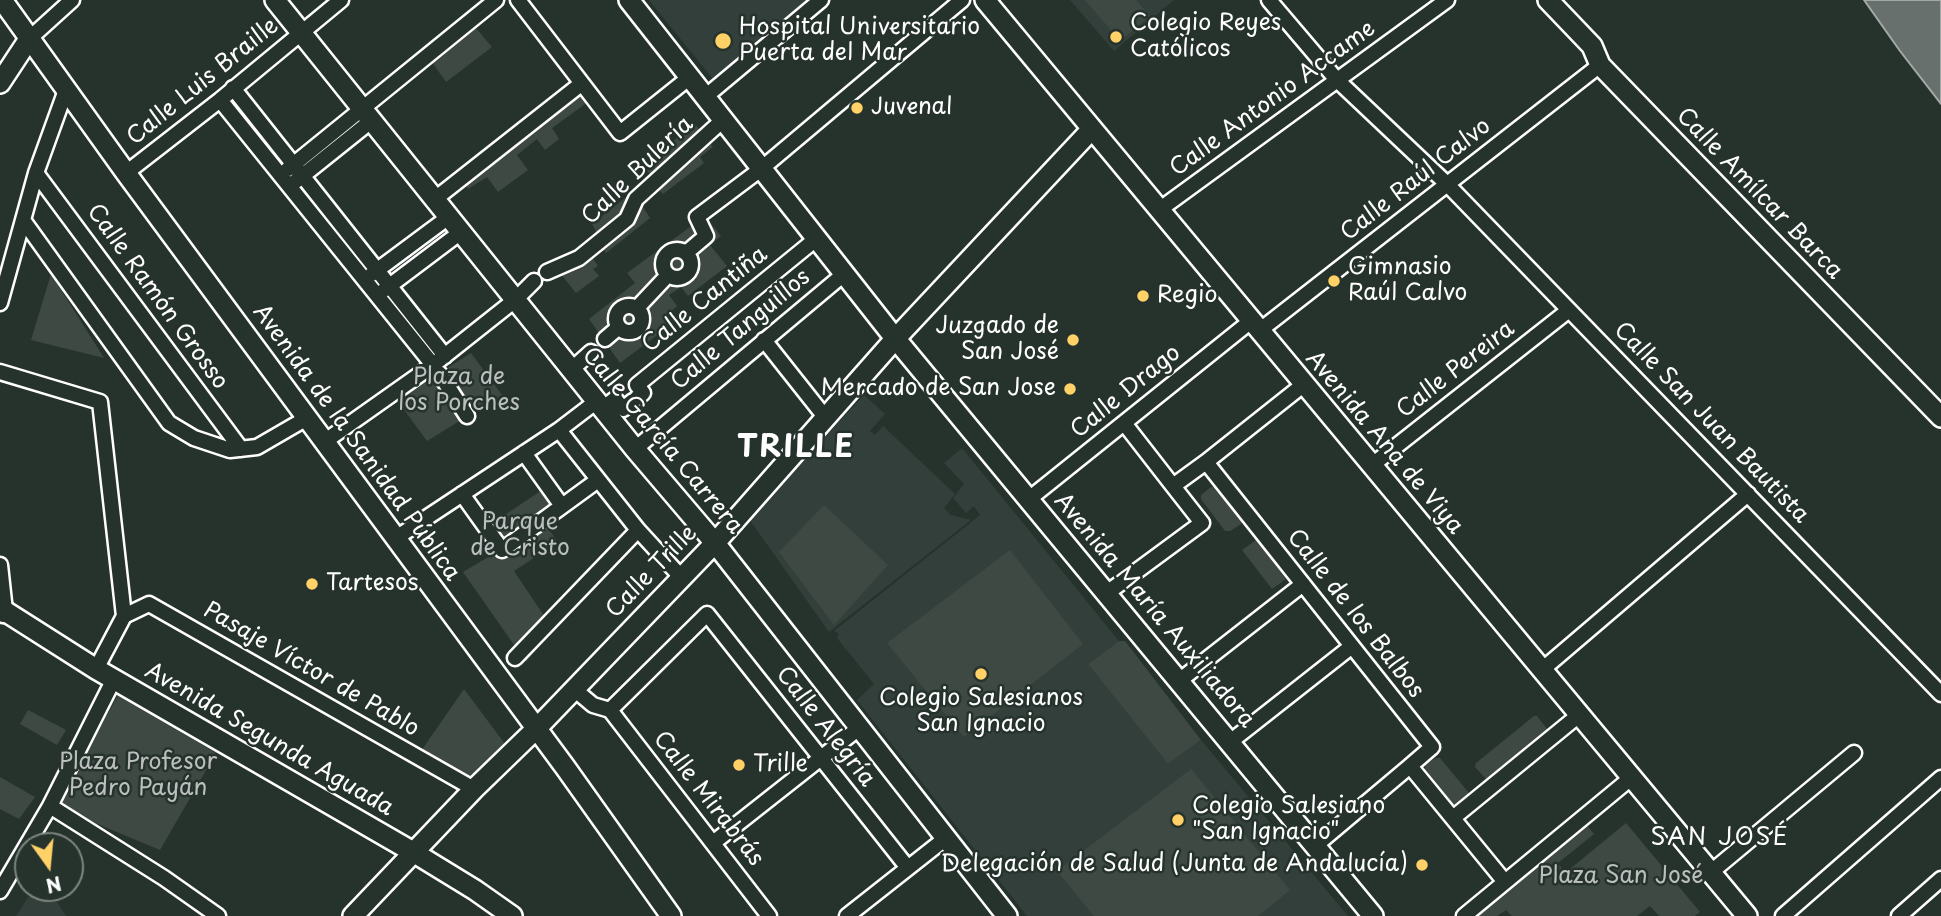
<!DOCTYPE html>
<html>
<head>
<meta charset="utf-8">
<style>
  body { margin:0 }
  #map { position:relative; width:1941px; height:916px; overflow:hidden; background:#26332d; font-family:"Playpen Sans",sans-serif }
  canvas { display:block }
  .north { position:absolute; left:14px; top:832px; width:70px; height:70px; box-sizing:border-box; background:#26332d; border:2px solid #7d8581; border-radius:50%; rotate:165deg; font-size:19px; font-weight:700; line-height:28px; text-align:center; color:#fff }
  .north::after { content:''; display:block; margin:auto; width:24px; height:32px; background:#ffd166; clip-path:polygon(50% 0,100% 100%,50% 72%,0 100%) }
</style>
</head>
<body>
<div id="map">
<canvas width="1941" height="916"></canvas>
<div class="north">N</div>
</div>
<script>
const c = document.querySelector('canvas').getContext('2d');
c.lineJoin = 'round';
function fill(path, color) { c.fillStyle = color; c.fill(path, 'evenodd'); }
const poly = rows => new Path2D(rows.map(r => 'M' + r).join(''));
function trace(path, color, width, dash) { c.strokeStyle = color; c.lineWidth = width; c.lineCap = dash ? 'butt' : 'round'; c.setLineDash(dash || []); c.stroke(path); }
function write(font, color, halo, rows, align = 'center') {
  c.font = font + ' "Playpen Sans",sans-serif'; c.lineWidth = 5; c.setLineDash([]); c.textBaseline = 'middle'; c.strokeStyle = halo; c.fillStyle = color; for (const [text, x, y, turn = 0] of rows) {
    c.save(); c.translate(x, y); c.rotate((+turn || 0) * Math.PI / 180); c.textAlign = isNaN(turn) ? turn : align; if (halo) c.strokeText(text, 0, 0); c.fillText(text, 0, 0); c.restore();
  }
}
fill(poly([
  [649,0,812,0,716,83],
  [1070,0,1174,0,1114,51],
  [864,395,885,414,870,431,875,435,883,426,955,494,944,508,951,515,971,520,829,632,749,519],
  [962,448,1119,641,1088,664,1168,764,1201,740,1348,916,1027,916,857,700,874,684,837,638,839,634,834,631,980,515,974,506,966,513,953,498,964,484,944,463],
  [34,888,48,888,66,916,16,916]
]), '#333f3a');
fill(poly([
  [1085,0,1136,0,1150,16,1120,41],
  [475,27,492,47,446,82,432,62],
  [579,92,588,102,552,128,559,139,545,150,537,139,517,155,528,170,498,192,487,177,468,189,463,181],
  [695,124,713,147,700,157,704,163,663,194,659,190,641,204,650,218,606,253,602,248,592,257,598,266,593,269,599,276,576,293,555,267,598,235,592,224,652,177,642,165],
  [705,216,721,236,710,245,727,266,688,296,681,287,669,295,677,306,665,316,671,325,620,363,589,319,635,283,627,273],
  [51,274,104,358,31,340],
  [471,353,502,395,427,441,397,400],
  [548,486,562,508,545,524,558,542,514,571,553,629,526,662,463,572,495,553,481,531],
  [1211,487,1216,487,1242,519,1241,524,1230,531,1225,531,1201,499,1201,495],
  [824,505,888,565,834,625,779,552],
  [1256,540,1286,579,1272,589,1242,550],
  [1010,550,1083,644,964,737,887,643],
  [1119,641,1125,641,1201,740,1168,764,1088,664],
  [464,689,508,748,472,783,421,751],
  [118,695,216,753,160,850,69,812,63,807,61,799],
  [28,710,66,730,57,745,20,724],
  [1534,716,1537,716,1547,729,1546,733,1491,779,1486,779,1475,767,1476,763],
  [1436,758,1440,758,1469,793,1468,797,1457,805,1452,804,1425,769,1425,765],
  [1191,769,1290,890,1258,916,1094,916,1057,871],
  [0,777,35,797,19,819,0,809],
  [1626,823,1700,912,1695,916,1659,916,1650,906,1637,916,1512,916,1506,910,1497,916,1474,916,1586,824,1594,834,1558,863,1565,873]
]), '#3e4944');
const water = poly([
  [1864,0,1941,0,1941,104,1900,51,1864,0]
]);
fill(water, '#67706c');
trace(water, '#a4a9a7', 2);
const street = poly([
  [518,0,620,133,690,77],
  [1269,0,1337,80,1447,184,1941,694],
  [29,39,72,0],
  [233,88,445,356],
  [705,97,821,0],
  [220,100,433,365],
  [288,169,496,0],
  [36,173,241,449],
  [126,173,220,100,341,0],
  [296,181,371,121],
  [435,199,581,84],
  [1159,210,1447,0],
  [23,220,169,423,194,438,230,450,257,447,307,418],
  '663 264a14 14 0 1 1 28 0a14 14 0 1 1-28 0Z',
  [686,253,706,236,697,217,761,169,962,0],
  [547,272,579,258,627,219,636,199,723,120],
  [372,274,450,216],
  [384,290,461,232],
  [0,303,36,173,66,90],
  '616 319a13 13 0 1 1 26 0a13 13 0 1 1-26 0Z',
  [637,308,668,275],
  [1259,331,1600,65],
  [605,339,619,327],
  [764,340,825,417],
  [571,370,591,352],
  [0,372,100,402,124,616,96,669],
  [439,373,467,416],
  [637,398,643,393,637,385,816,239],
  [603,408,615,399,623,409,633,401],
  [1124,423,1173,486,1206,462,1432,747,1410,766,1505,882],
  [559,430,638,530,682,578],
  [324,442,433,365,515,300,534,281],
  [635,449,844,274],
  [524,453,562,506],
  [1206,462,1303,385],
  [1371,466,1569,310],
  [462,494,502,550,598,480],
  [1029,499,1251,321],
  [396,538,559,430,597,401],
  [0,565,5,611,3,615],
  [1107,593,1202,523,1173,486],
  [124,616,149,604,474,789],
  [515,658,638,530],
  [1543,669,1748,494],
  [1179,681,1303,584],
  [574,689,593,705,610,710],
  [610,710,707,614,908,868],
  [610,710,769,916],
  [1230,742,1352,646],
  [50,806,164,878,218,916],
  [1453,818,1579,715],
  [713,843,859,728],
  [1315,846,1410,766],
  [1710,873,1854,753],
  [0,891,50,806,114,679],
  [847,916,946,838],
  [1464,916,1631,778],
  [1783,916,1941,778],
  [1899,916,1941,879]
]);
const secondary = poly([
  [2,0,126,173,565,767,671,916],
  [275,0,635,449,715,543,1007,916],
  [629,0,890,332,1373,916],
  [985,0,1747,916],
  [1548,0,1592,46,1600,65,1941,417],
  [0,83,29,39],
  [0,608,96,669,413,852,475,890,512,916],
  [353,916,474,789,537,728,715,543,896,338,1091,130]
]);
trace(street, '#fff', 19);
trace(secondary, '#fff', 24);
trace(street, '#26332d', 14);
trace(secondary, '#26332d', 19);
for (const [x, y, r, color] of [
  [1116,37,7,"#ffd166"],
  [723,41,9,"#ffd166"],
  [857,108,7,"#ffd166"],
  [1334,281,7,"#ffd166"],
  [1143,296,7,"#ffd166"],
  [1073,340,7,"#ffd166"],
  [1070,389,7,"#ffd166"],
  [312,584,7,"#ffd166"],
  [981,674,7,"#ffd166"],
  [739,765,7,"#ffd166"],
  [1178,820,7,"#ffd166"],
  [1422,865,7,"#ffd166"]
]) { const dot = new Path2D(); dot.arc(x, y, r, 0, 2 * Math.PI); c.fillStyle = color; c.fill(dot); trace(dot, '#26332d', 2.5); }
write('23px', '#fff', '#26332d', [
  ["Colegio Reyes",1130,24],
  ["Católicos",1130,50],
  ["Hospital Universitario",739,28],
  ["Puerta del Mar",739,54],
  ["Juvenal",871,108],
  ["Gimnasio",1348,268],
  ["Raúl Calvo",1348,294],
  ["Regio",1157,296],
  ["Juzgado de",1059,327,"right"],
  ["San José",1059,353,"right"],
  ["Mercado de San Jose",1056,389,"right"],
  ["Tartesos",326,584],
  ["Colegio Salesianos",981,699,"center"],
  ["San Ignacio",981,725,"center"],
  ["Trille",753,765],
  ["Colegio Salesiano",1192,807],
  ["\"San Ignacio\"",1192,833],
  ["Delegación de Salud (Junta de Andalucía)",1408,865,"right"]
], 'left');
write('23px', '#fff', '#26332d', [
  ["Calle Luis Braille",203,82,-39],
  ["Calle Antonio Accame",1273,99,-36],
  ["Calle Bulería",638,171,-44],
  ["Calle Raúl Calvo",1416,180,-38],
  ["Calle Amílcar Barca",1759,194,46],
  ["Calle Ramón Grosso",157,297,54],
  ["Calle Cantiña",705,300,-39],
  ["Calle Tanguillos",741,330,-40],
  ["Calle Pereira",1456,370,-38],
  ["Calle Drago",1126,392,-39],
  ["Calle San Juan Bautista",1711,423,46],
  ["Calle García Carrera",662,441,50],
  ["Avenida de la Sanidad Pública",356,443,54],
  ["Avenida Ana de Viya",1384,443,50],
  ["Calle Trille",652,572,-46],
  ["Avenida María Auxiliadora",1154,611,50],
  ["Calle de los Balbos",1355,614,52],
  ["Pasaje Víctor de Pablo",311,670,30],
  ["Calle Alegría",825,727,52],
  ["Avenida Segunda Aguada",269,740,30],
  ["Calle Mirabrás",708,799,52]
]);
write('23px', '#bbbfbe', '#26332d', [
  ["Plaza de",459,378],
  ["los Porches",459,404],
  ["Parque",520,523],
  ["de Cristo",520,549],
  ["Plaza Profesor",138,763],
  ["Pedro Payán",138,789],
  ["Plaza San José",1621,877]
]);
c.letterSpacing = '2px';
write('24px', '#fff', '#26332d', [
  ["SAN JOSÉ",1720,838]
]);
c.letterSpacing = '0px';
c.letterSpacing = '2px';
write('bold 30px', '#fff', '#26332d', [
  ["TRILLE",796,449]
]);
c.letterSpacing = '0px';
</script>
</body>
</html>
